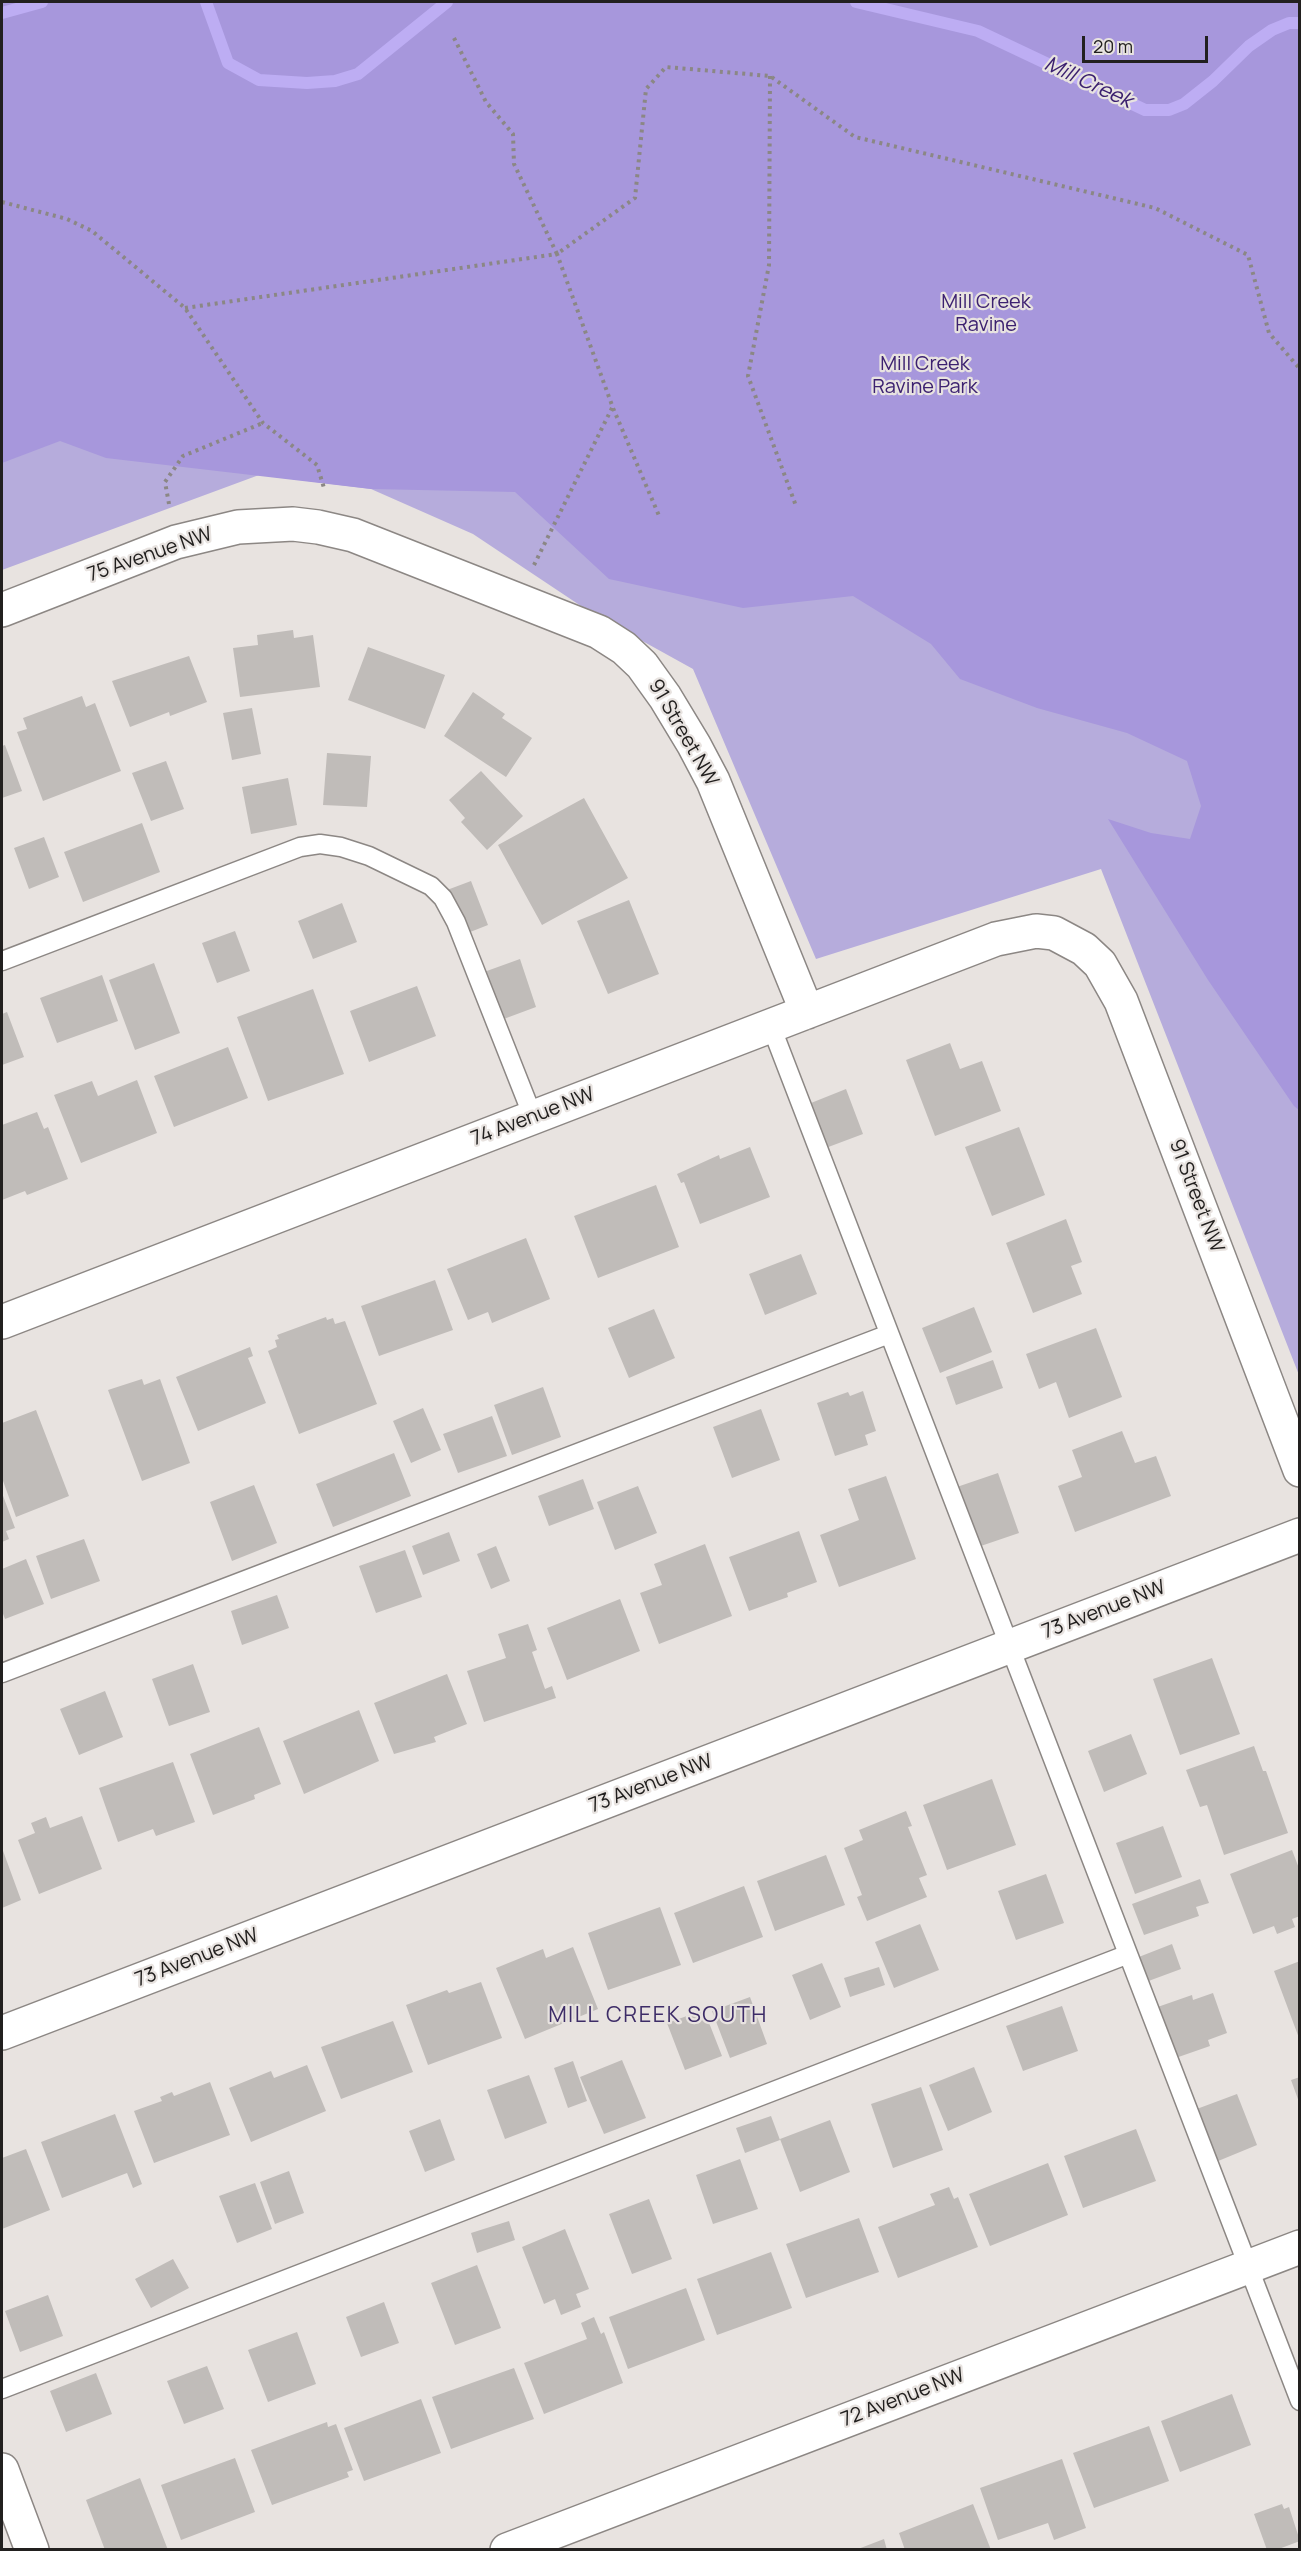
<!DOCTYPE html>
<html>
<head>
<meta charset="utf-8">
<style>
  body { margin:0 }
  #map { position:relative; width:1301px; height:2551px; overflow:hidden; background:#e8e3e0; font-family:Manrope,sans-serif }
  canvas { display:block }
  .frame { position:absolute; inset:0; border:3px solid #22201f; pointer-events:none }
  .scale { position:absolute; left:1082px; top:36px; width:126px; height:27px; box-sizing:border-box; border:3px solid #22201f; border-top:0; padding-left:8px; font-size:18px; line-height:21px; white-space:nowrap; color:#22201f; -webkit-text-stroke:4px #e8e3e0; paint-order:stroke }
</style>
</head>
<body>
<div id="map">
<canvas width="1301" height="2551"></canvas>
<div class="frame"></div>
<div class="scale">20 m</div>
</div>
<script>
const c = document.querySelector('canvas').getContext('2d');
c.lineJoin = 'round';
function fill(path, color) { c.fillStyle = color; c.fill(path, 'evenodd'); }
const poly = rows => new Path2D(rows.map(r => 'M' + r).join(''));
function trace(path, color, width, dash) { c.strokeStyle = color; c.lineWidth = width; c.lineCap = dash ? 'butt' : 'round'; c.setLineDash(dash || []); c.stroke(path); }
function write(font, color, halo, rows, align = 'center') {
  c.font = font + ' Manrope,sans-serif'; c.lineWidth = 4.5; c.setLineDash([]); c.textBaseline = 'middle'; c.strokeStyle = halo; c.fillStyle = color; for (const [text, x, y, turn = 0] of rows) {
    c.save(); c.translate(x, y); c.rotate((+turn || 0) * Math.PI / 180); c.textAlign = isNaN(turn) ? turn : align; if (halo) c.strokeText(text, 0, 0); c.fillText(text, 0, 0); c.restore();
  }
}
fill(poly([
  [2,2,1299,2,1299,1375,1101,869,816,959,693,669,590,612,473,534,371,489,259,475,2,570]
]), '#b6acdc');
fill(poly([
  [2,2,1299,2,1299,1110,1294,1106,1208,980,1108,819,1151,833,1190,839,1201,806,1187,761,1127,733,1037,708,960,679,931,644,853,596,743,608,609,579,515,492,371,489,106,458,60,441,2,463]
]), '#a797dc');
trace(poly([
  [206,2,228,63,259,80,307,83,335,81,358,74,447,2],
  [856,2,978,31,1145,110,1169,110,1184,104,1213,81,1249,46,1272,30,1289,23,1300,23],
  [2,13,42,2]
]), '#bdadf3', 12);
fill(poly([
  [293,630,294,638,313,635,320,687,240,697,233,648,258,645,257,635],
  [368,647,445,675,425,729,348,700],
  [189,656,207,702,170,716,169,712,130,727,112,681],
  [473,692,505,714,502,718,532,738,506,777,444,736],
  [82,696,86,707,95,703,121,771,43,801,17,732,27,729,23,718],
  [252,708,261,754,232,760,223,713],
  [5,745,22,791,2,798,2,746],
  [327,753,371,756,367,807,323,805],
  [166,761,184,809,151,821,132,773],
  [481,771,523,816,487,850,461,822,465,818,449,800],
  [288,778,297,825,251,834,242,787],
  [584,798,628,878,542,925,498,845],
  [142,823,160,872,83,902,64,852],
  [44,837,59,877,29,889,14,848],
  [471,881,488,925,455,938,439,893],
  [629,900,659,974,608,994,577,921],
  [342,903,357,942,313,959,298,921],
  [235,931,250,971,217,983,202,943],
  [520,959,536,1007,501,1020,484,972],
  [154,963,180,1033,135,1050,109,980],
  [102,975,118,1021,57,1043,40,998],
  [417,986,436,1036,369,1062,350,1011],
  [313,989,344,1074,268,1101,237,1017],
  [7,1012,24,1057,2,1065,2,1014],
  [950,1043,960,1069,982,1061,1001,1111,935,1136,906,1060],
  [228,1047,248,1098,174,1127,154,1076],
  [137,1080,157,1133,81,1163,54,1095,92,1081,98,1096],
  [846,1089,863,1134,823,1149,806,1105],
  [37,1112,44,1129,48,1127,68,1179,27,1195,25,1191,2,1200,2,1125],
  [1019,1127,1045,1195,992,1216,965,1147],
  [750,1147,770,1197,700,1224,684,1182,681,1183,677,1174,719,1155,720,1159],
  [656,1185,679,1247,598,1278,574,1216],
  [1066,1219,1082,1262,1071,1266,1082,1294,1033,1313,1006,1243],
  [526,1238,550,1299,492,1323,488,1312,468,1320,447,1269],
  [801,1254,817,1294,765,1315,749,1274],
  [435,1280,453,1330,379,1356,361,1306],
  [974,1307,992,1352,940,1373,922,1328],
  [654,1309,675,1358,629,1378,608,1328],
  [326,1317,327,1320,333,1318,335,1324,345,1321,377,1404,299,1434,268,1351,277,1347,275,1340,279,1339,277,1335],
  [1096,1328,1122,1397,1069,1418,1056,1382,1039,1389,1026,1354],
  [250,1347,253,1356,248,1358,266,1403,198,1431,176,1377],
  [993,1360,1003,1388,956,1405,946,1377],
  [142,1379,144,1385,160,1379,190,1463,142,1481,108,1390],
  [543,1387,561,1437,512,1455,494,1405],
  [863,1391,876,1431,865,1435,868,1445,835,1456,817,1403,848,1392,850,1396],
  [423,1408,441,1450,411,1463,393,1421],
  [761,1409,780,1460,732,1478,713,1427],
  [36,1410,69,1496,16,1517,2,1478,2,1423],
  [492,1416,507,1456,458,1473,443,1434],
  [1122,1431,1135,1463,1156,1456,1171,1496,1075,1532,1058,1486,1082,1477,1072,1450],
  [394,1453,411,1496,333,1527,316,1484],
  [998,1473,1019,1533,972,1549,951,1489],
  [886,1476,916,1559,839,1587,820,1535,859,1520,848,1489],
  [583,1479,594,1509,549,1526,538,1496],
  [254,1485,277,1543,232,1561,210,1502],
  [638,1486,657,1533,615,1550,597,1502],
  [2,1493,15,1528,6,1531,9,1539,2,1542],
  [799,1531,817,1582,787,1593,788,1597,749,1611,729,1557],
  [449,1532,460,1561,423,1575,412,1546],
  [84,1539,100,1581,51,1599,36,1556],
  [705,1544,732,1616,659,1644,640,1593,662,1585,654,1564],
  [496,1546,510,1581,491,1589,477,1554],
  [405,1550,422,1597,376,1613,359,1566],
  [26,1559,44,1604,5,1619,2,1611,2,1569],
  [277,1595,289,1628,242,1645,231,1611],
  [620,1599,640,1651,567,1680,547,1628],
  [528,1624,537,1650,532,1652,545,1689,552,1686,556,1698,484,1722,467,1671,506,1658,498,1634],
  [1212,1658,1240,1734,1180,1755,1153,1679],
  [193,1664,210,1712,169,1726,152,1679],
  [447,1674,467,1724,434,1737,436,1742,394,1754,374,1703],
  [105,1691,123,1737,79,1755,60,1709],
  [359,1710,379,1761,304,1794,283,1741],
  [259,1727,281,1784,254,1795,255,1799,213,1815,190,1754],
  [1131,1734,1147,1774,1104,1792,1088,1751],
  [1254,1746,1263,1771,1266,1771,1288,1833,1224,1855,1207,1805,1200,1807,1186,1770],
  [173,1762,195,1822,156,1836,153,1829,118,1842,99,1788],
  [992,1779,1016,1845,947,1870,923,1805],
  [906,1811,912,1826,908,1827,927,1875,919,1878,927,1897,867,1921,857,1897,862,1895,844,1848,863,1840,859,1830],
  [82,1816,102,1869,39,1894,18,1840,35,1833,31,1823,46,1817,50,1828],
  [1163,1826,1182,1877,1135,1894,1116,1843],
  [2,1848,21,1900,2,1908],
  [1292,1850,1300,1871,1300,1916,1292,1919,1295,1927,1277,1934,1274,1926,1253,1934,1230,1874],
  [826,1855,845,1905,775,1931,757,1881],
  [1046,1874,1064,1923,1016,1940,998,1891],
  [1200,1879,1209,1903,1196,1907,1199,1916,1144,1935,1132,1904],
  [744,1886,763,1937,693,1963,674,1913],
  [660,1907,681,1965,608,1990,588,1933],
  [920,1924,939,1970,894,1988,875,1942],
  [1172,1944,1181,1969,1135,1986,1126,1962],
  [573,1947,598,2009,525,2039,496,1968,543,1949,546,1958],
  [1300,1961,1300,2038,1299,2038,1274,1971],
  [822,1963,841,2007,810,2020,792,1975],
  [879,1967,885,1985,850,1997,844,1978],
  [481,1982,502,2038,428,2065,406,2005,447,1990,449,1993],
  [1213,1993,1227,2033,1208,2040,1210,2046,1167,2061,1149,2010,1192,1995,1193,2000],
  [750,1997,767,2044,730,2058,712,2011],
  [1062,2006,1078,2051,1023,2071,1006,2026],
  [704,2010,722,2056,685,2070,667,2023],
  [393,2021,413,2072,341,2099,321,2047],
  [622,2060,646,2118,604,2134,580,2077],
  [573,2061,587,2101,568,2108,554,2068],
  [307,2065,326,2111,251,2142,229,2088,271,2071,274,2078],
  [974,2067,992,2112,948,2131,929,2085],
  [529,2075,547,2123,505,2139,487,2090],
  [1300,2077,1300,2102,1299,2102,1291,2080],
  [210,2082,230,2135,154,2163,134,2111,162,2101,160,2097,172,2092,174,2096],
  [921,2087,943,2150,893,2168,871,2104],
  [1237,2094,1257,2145,1206,2166,1186,2113],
  [115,2114,142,2184,133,2188,127,2173,62,2198,41,2142],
  [771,2116,780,2140,745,2153,736,2128],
  [440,2119,455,2160,425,2172,409,2131],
  [830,2120,850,2172,800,2192,780,2139],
  [1136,2129,1156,2181,1083,2208,1064,2156],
  [26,2149,50,2210,2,2229,2,2158],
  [740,2159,758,2209,713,2224,696,2175],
  [1048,2163,1068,2215,990,2246,969,2194],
  [289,2171,304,2213,275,2224,260,2182],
  [255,2183,272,2229,237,2243,219,2196],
  [949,2187,954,2199,958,2197,978,2247,898,2278,878,2227,935,2205,930,2194],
  [649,2199,672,2259,632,2274,609,2214],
  [859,2218,879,2272,806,2298,786,2244],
  [509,2221,515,2240,477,2253,471,2233],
  [565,2229,589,2289,576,2294,581,2307,561,2315,555,2299,544,2304,522,2247],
  [771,2252,792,2308,717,2335,697,2279],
  [173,2259,189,2288,151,2308,135,2279],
  [477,2265,501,2328,455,2345,431,2283],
  [686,2288,705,2340,628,2369,609,2317],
  [48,2295,63,2336,20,2352,5,2311],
  [384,2302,399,2343,361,2357,346,2317],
  [594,2317,601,2334,604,2332,623,2383,544,2414,524,2363,587,2339,581,2323],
  [297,2332,316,2384,268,2402,248,2350],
  [207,2366,224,2409,184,2424,167,2381],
  [514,2368,534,2419,451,2449,432,2397],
  [96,2373,112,2414,66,2432,50,2391],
  [1232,2394,1251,2445,1180,2472,1161,2421],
  [421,2399,441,2453,364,2481,344,2428],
  [327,2422,328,2427,336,2424,353,2470,347,2472,349,2477,272,2505,251,2450],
  [1149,2426,1169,2481,1094,2508,1073,2453],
  [235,2458,255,2512,181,2540,161,2485],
  [1062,2459,1086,2528,1054,2540,1048,2523,998,2540,980,2488],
  [140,2478,168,2550,105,2550,86,2500],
  [973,2504,991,2550,905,2550,899,2533],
  [1282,2504,1284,2509,1289,2507,1300,2541,1276,2550,1267,2550,1254,2514],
  [884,2539,887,2550,858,2550,858,2549]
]), '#c0bcb9');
const service = poly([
  [2,961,300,847,320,844,341,847,369,856,431,886,443,898,456,922,533,1117],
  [771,1026,1300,2401],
  [2,1673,889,1334],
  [2,2389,1126,1955]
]);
const minor = poly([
  [2,610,176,542,238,527,293,524,318,527,353,535,599,632,624,648,642,665,665,697,694,745,713,781,807,1012],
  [2,1322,996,939,1036,931,1054,933,1084,949,1100,964,1121,1001,1300,1470],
  [2,2033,1300,1535],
  [2,2470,32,2550],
  [507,2550,1300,2247]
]);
trace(service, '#8c8784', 21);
trace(minor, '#8c8784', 36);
trace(poly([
  [454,38,486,102,513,134,514,164,557,254,635,198,646,89,666,67,770,76,855,137,1155,208,1248,255,1269,333,1300,369],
  [770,76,769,265,748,376,796,506],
  [2,202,67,219,92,231,185,308,263,423,317,465,324,488],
  [185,308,557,254,613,408,660,518],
  [169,504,165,482,183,456,263,423],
  [1300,550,1300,551],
  [534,565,612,408]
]), '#8b8785', 4, [3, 4.5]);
trace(service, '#fff', 18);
trace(minor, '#fff', 33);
write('20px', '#3c2170', '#e8e3e0', [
  ["Mill Creek",986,302],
  ["Ravine",986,325],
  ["Mill Creek",925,364],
  ["Ravine Park",925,387]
]);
write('20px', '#22201f', '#e8e3e0', [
  ["75 Avenue NW",150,555,-19],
  ["91 Street NW",683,733,60],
  ["74 Avenue NW",533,1117,-21],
  ["91 Street NW",1196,1196,69],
  ["73 Avenue NW",1104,1610,-21],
  ["73 Avenue NW",651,1784,-21],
  ["73 Avenue NW",197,1958,-21],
  ["72 Avenue NW",903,2398,-21]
]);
write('italic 21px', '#3b206f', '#e8e3e0', [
  ["Mill Creek",1088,83,25]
]);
c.letterSpacing = '1.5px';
write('22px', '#3d2c67', '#e8e3e0', [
  ["MILL CREEK SOUTH",658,2016]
]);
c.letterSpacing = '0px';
</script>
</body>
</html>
